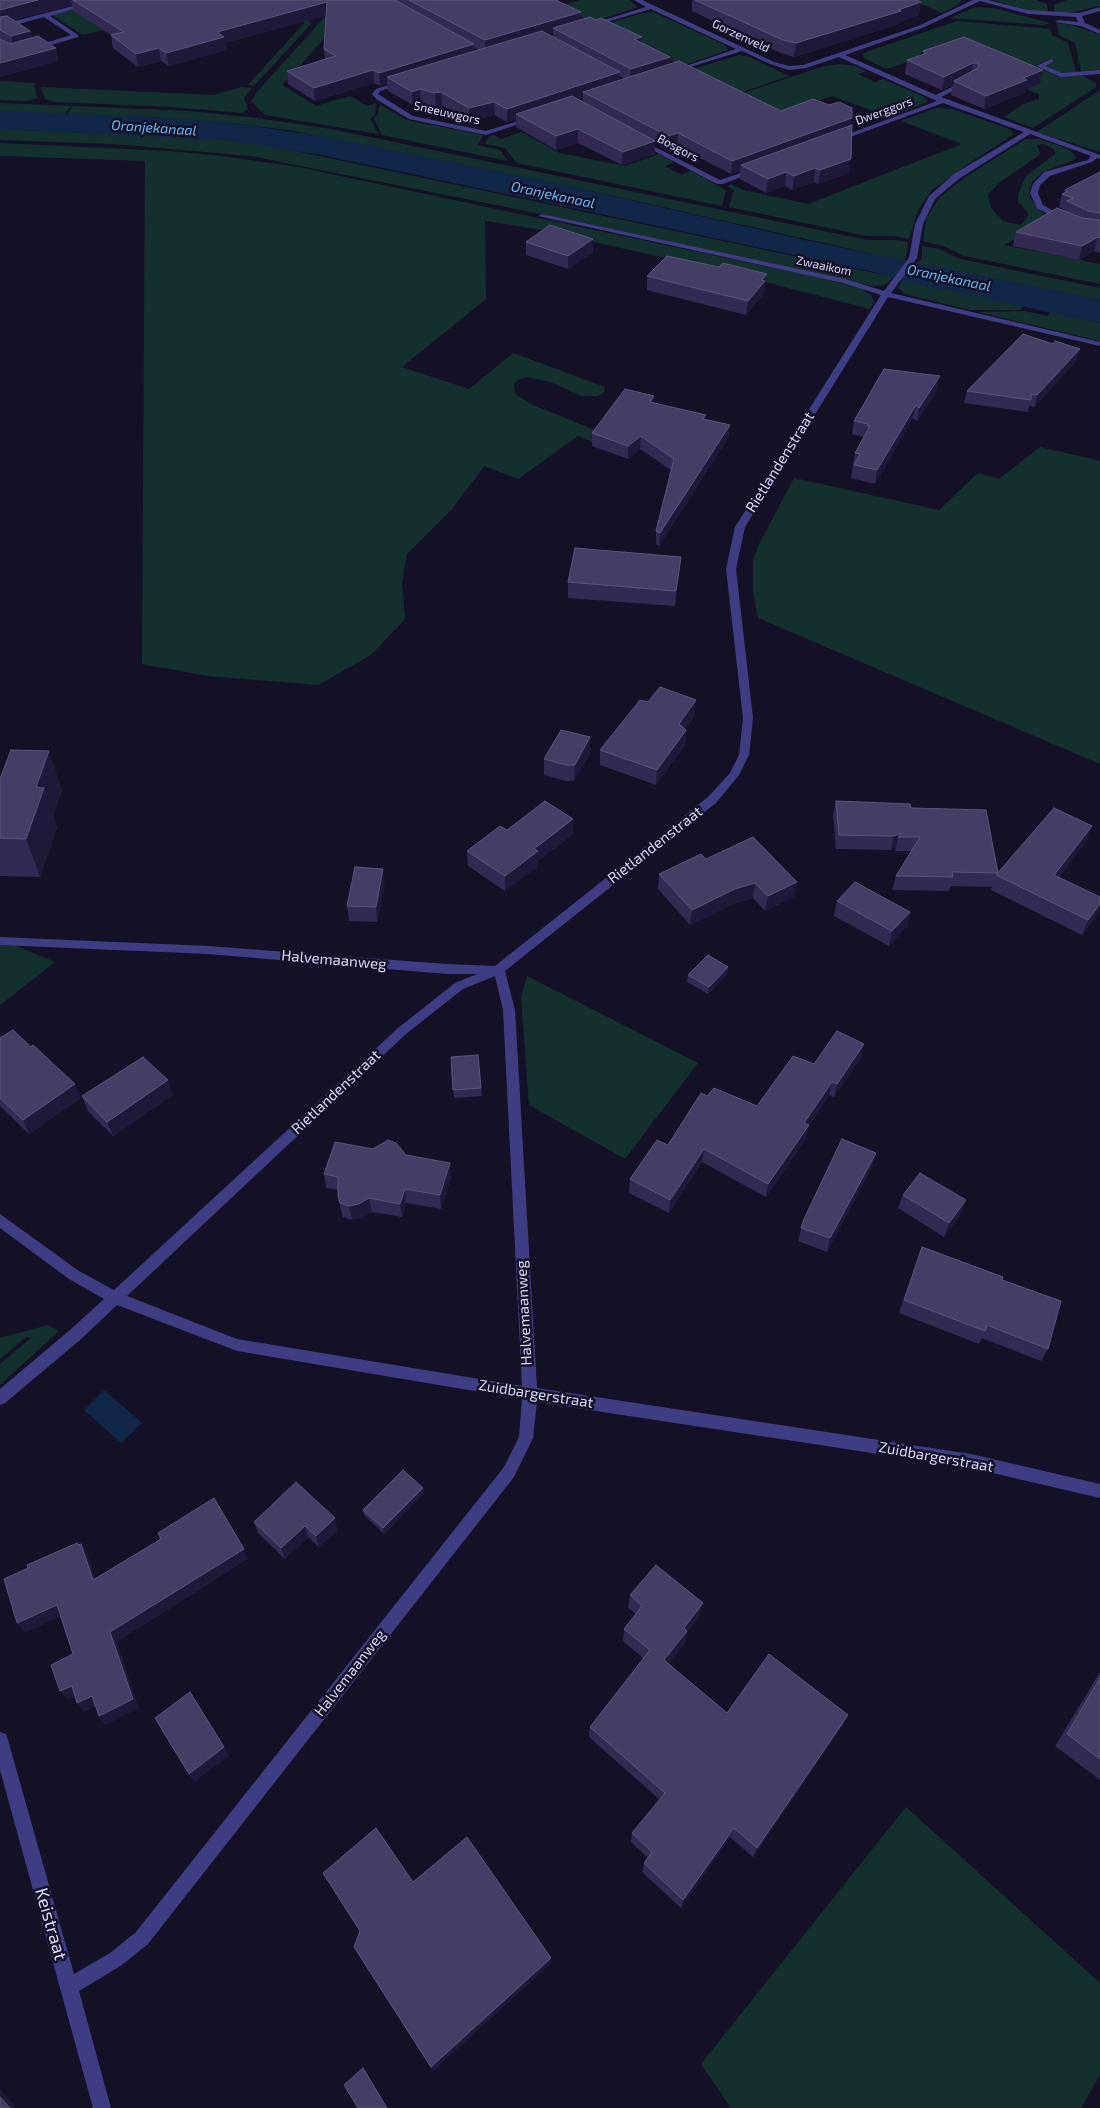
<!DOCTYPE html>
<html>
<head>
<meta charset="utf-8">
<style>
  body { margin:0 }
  canvas { display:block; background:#141026 }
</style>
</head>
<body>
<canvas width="1100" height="2108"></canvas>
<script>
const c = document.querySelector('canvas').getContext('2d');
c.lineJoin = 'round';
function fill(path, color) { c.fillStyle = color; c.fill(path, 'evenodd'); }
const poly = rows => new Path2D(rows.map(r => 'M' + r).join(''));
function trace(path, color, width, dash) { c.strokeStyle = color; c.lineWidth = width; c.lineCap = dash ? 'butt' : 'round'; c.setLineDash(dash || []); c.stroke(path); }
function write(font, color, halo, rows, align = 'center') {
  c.font = font + ' "Exo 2",sans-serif'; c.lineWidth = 5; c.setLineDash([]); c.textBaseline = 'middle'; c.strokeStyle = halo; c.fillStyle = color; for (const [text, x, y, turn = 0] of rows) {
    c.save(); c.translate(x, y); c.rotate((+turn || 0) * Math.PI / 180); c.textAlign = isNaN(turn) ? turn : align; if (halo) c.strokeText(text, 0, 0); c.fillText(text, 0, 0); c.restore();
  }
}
fill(poly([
  [340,0,352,8,282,85,316,106,350,96,367,106,376,103,375,114,370,119,378,134,265,115,251,101,256,93],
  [579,0,629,0,638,7,592,22,559,6],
  [912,0,961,0,961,1,958,5,942,13],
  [993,0,1036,0,1047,4,1048,12,1028,10],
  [1067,0,1100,0,1100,6,1072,12,1055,12,1054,5],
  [976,7,993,8,1050,23,1045,25,950,18],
  [73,10,103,30,83,35,52,15],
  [653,12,725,45,728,50,682,66,600,26,643,13],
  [293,15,306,17,311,24,254,86,248,85,305,22],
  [957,21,1050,29,1052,35,1068,43,1076,72,1061,73,1043,66,1054,62,1050,59,1034,66,1060,77,1081,75,1096,83,1096,87,1033,128,1004,117,1023,104,1039,99,1039,94,1026,89,1039,83,939,47,924,51,911,61,886,69,864,58,863,54,869,51],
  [1057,23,1072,25,1100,35,1100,70,1081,71,1075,43,1059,35],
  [739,55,749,57,789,76,742,92,694,69],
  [839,64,856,66,866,71,858,74,875,82,883,79,924,97,928,102,890,117,832,96,781,114,741,94,824,66],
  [0,81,34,83,37,98,25,101,0,100],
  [41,87,214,95,241,87,252,88,244,98,248,109,243,113,172,107,56,102,45,99],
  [1100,90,1100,152,1037,132],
  [0,103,71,106,64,115,0,111],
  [381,105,406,120,483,135,478,145,500,150,508,161,382,135,374,119,378,114,379,106],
  [73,106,189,111,257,118,331,129,867,240,895,240,908,242,907,251,904,261,569,186,294,131,233,123,150,117,72,115,68,113],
  [936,108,952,109,1009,129,1014,134,968,164,931,191,918,210,909,239,895,236,867,236,729,207,734,190,727,186,731,184,743,190,808,204,962,144,901,121],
  [514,128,560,153,626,166,659,154,674,162,665,166,681,175,691,171,726,190,722,206,517,163,505,148,485,144,489,136,494,135,501,139,521,132],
  [0,129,179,137,227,140,281,148,893,277,885,285,871,286,571,220,251,156,113,144,0,140],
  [1026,139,1039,139,1063,147,1073,153,1076,159,1043,172,1032,182,1029,192,1031,200,1045,215,1026,233,1004,245,1100,264,1100,284,965,256,943,246,923,241,926,219,939,198,964,178],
  [1043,144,1052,148,1055,151,1055,154,1026,176,1018,195,1018,202,1029,214,1023,223,1020,225,1003,221,991,208,988,195,990,192,999,183,1038,156,1040,153,1037,145],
  [0,143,168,151,213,155,298,167,830,280,862,289,871,295,874,302,870,309,711,268,531,228,485,221,486,299,402,367,469,389,513,353,605,387,604,393,596,396,582,396,550,382,527,377,519,379,514,384,515,394,533,405,632,445,621,454,578,436,518,479,484,466,452,509,407,554,402,583,405,619,371,655,318,685,208,676,142,664,145,161,0,156],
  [922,246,939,249,960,259,1100,288,1100,300,916,263,922,259],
  [902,280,1000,300,1022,306,1020,310,970,310,905,294,898,288],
  [1024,311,1048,316,1050,312,1100,323,1100,341,978,312],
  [1040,447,1100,461,1100,764,758,618,753,591,753,561,758,546,794,478,939,510,978,473,999,479],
  [0,945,16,946,55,962,0,1005],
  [527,976,698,1063,625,1159,529,1105,521,997],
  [48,1325,59,1331,0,1385,0,1364,31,1338,26,1337,0,1359,0,1338],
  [906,1807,1100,1983,1100,2075,1081,2108,731,2108,701,2064]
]), '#14302e');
fill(poly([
  [0,111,150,117,233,123,326,137,569,186,809,241,1100,300,1100,323,908,282,870,271,327,156,227,140,0,129],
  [104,1390,142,1423,121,1443,84,1410]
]), '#11274a');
fill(poly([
  [96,0,106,0,50,16,78,35,78,37,34,50,32,49,32,47,71,35,44,17,0,29,0,25,96,0],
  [634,0,642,0,774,62,789,66,803,65,918,26,973,0,988,0,1028,10,1079,13,1100,7,1100,11,1082,16,1085,23,1100,30,1100,34,1081,26,1055,22,1058,20,1078,22,1076,17,1028,14,980,1,922,28,845,55,936,95,966,80,970,80,970,82,941,97,1100,155,1100,159,1097,158,1092,162,1050,176,1040,185,1038,193,1043,205,1065,218,1066,220,1062,222,1037,208,1030,193,1033,184,1044,172,1088,160,1091,156,1030,134,960,178,935,199,923,224,917,258,891,293,1100,342,1100,346,888,297,745,527,736,569,753,718,749,755,739,775,716,803,505,971,515,1010,537,1388,971,1454,1100,1484,1100,1498,971,1468,537,1402,533,1438,514,1477,148,1944,122,1965,79,1991,111,2108,93,2108,0,1770,0,1732,6,1734,8,1740,74,1974,110,1953,136,1932,504,1467,519,1437,522,1399,237,1351,117,1305,80,1340,5,1403,0,1405,0,1389,70,1330,104,1299,69,1279,0,1228,0,1214,79,1271,114,1290,398,1028,455,983,477,974,447,974,208,954,0,945,0,937,208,946,447,964,495,966,708,797,730,773,739,755,743,718,726,569,735,527,881,295,843,283,538,216,542,214,845,279,884,291,909,258,915,224,929,196,954,174,1024,132,943,103,839,141,835,141,835,139,937,101,839,57,806,68,789,70,770,64,742,51,671,73,671,71,736,49,651,9,593,26,588,25,646,7,634,0],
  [495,976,503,1010,522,1386,237,1339,127,1296,406,1034,463,989,495,976],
  [1051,59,1053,60,1053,62,1045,66,1062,73,1100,70,1100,74,1061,77,1036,66,1051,59],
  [402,81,405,83,404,84,380,91,378,94,413,116,486,131,531,117,534,119,486,135,409,119,376,99,372,94,376,89,402,81],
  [641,140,720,180,753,169,759,170,723,184,717,184,639,143,639,141,641,140]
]), '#3e3d83');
fill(poly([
  [0,0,556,0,581,12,580,20,641,43,670,57,669,65,781,111,851,125,849,173,818,184,814,182,792,190,785,186,766,193,740,179,740,171,731,174,677,146,667,150,655,143,655,154,622,165,578,143,556,150,516,127,516,119,507,122,495,115,469,121,442,105,436,107,421,103,413,105,388,91,387,84,380,86,374,83,315,101,288,84,287,71,325,59,324,49,327,15,225,43,226,50,169,66,161,61,138,67,113,48,111,35,73,11,72,5,13,20,30,31,32,38,56,48,58,61,0,77],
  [553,33,553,37,548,34],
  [474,47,479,50,474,51],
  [620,76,625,79,619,81],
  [583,97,583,102,578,99],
  [692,0,921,0,919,15,899,22,899,24,794,57,781,53,692,11],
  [964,37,1040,84,1025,89,1024,93,984,109,951,95,953,85,942,90,905,74,907,60,923,55,923,51],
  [1100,172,1100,253,1094,251,1079,260,1013,246,1016,232,1065,211,1065,210,1059,207,1062,194,1064,193,1065,190],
  [593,239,593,252,568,269,526,255,526,242],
  [647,276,765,288,764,290,763,295,746,315,647,290],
  [1077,360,1034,407,1029,406,1028,412,964,403,967,391],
  [937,390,917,421,913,418,875,484,851,478,855,453,864,437,852,434,854,421],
  [654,403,706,419,730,425,728,438,659,546,656,544,656,531,671,470,640,449,628,459,592,446,592,433],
  [679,573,675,606,568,598,568,582],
  [648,702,695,715,685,729,686,730,685,745,656,785,600,765,600,750],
  [590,737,590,753,574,781,566,781,544,775,544,759],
  [0,779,62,790,53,816,57,827,40,877,0,876],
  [836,801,911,808,998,873,1086,841,1059,877,1098,914,1082,935,991,890,992,887,951,886,949,891,892,890,896,876,911,851,895,851,896,848,891,850,836,849,833,815],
  [507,830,573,834,538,861,538,866,505,891,468,866,467,851],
  [706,859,797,882,794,897,765,911,753,898,733,904,690,925,658,889,659,874],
  [385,884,377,922,349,921,347,906],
  [837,901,910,912,907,926,889,946,834,916],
  [728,967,727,974,708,994,687,982,688,975],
  [0,1038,81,1098,29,1134,0,1106],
  [478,1055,482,1096,454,1098,451,1057],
  [861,1058,834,1097,829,1095,809,1125,806,1139,766,1197,702,1162,669,1213,629,1193,630,1179,668,1145,707,1096,757,1106,814,1064],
  [173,1095,113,1136,88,1111,82,1096],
  [406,1155,451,1177,441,1209,406,1203,402,1217,372,1212,361,1218,352,1220,343,1217,341,1210,338,1196,338,1190,326,1188,324,1174],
  [872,1167,827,1252,798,1241,804,1219],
  [903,1195,961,1214,944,1237,898,1208],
  [922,1247,1002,1280,1048,1349,1041,1361,982,1338,979,1344,899,1313],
  [423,1488,424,1493,384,1534,364,1515,363,1510],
  [254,1522,338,1530,319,1547,308,1537,285,1559,258,1533],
  [630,1595,700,1615,687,1632,685,1643,668,1664,727,1713,843,1725,753,1857,730,1837,681,1908,642,1872,644,1863,648,1858,631,1842,632,1833,660,1800,589,1737,590,1727,644,1659,623,1641,624,1629,636,1614,628,1608],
  [1100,1672,1100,1780,1055,1746],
  [323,1873,413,1882,551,1958,551,1963,433,2071,358,1953,360,1931]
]), '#322a53');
fill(poly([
  [38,0,71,0,72,5,0,23,0,10],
  [915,0,921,0,920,2,921,2,919,15,899,22,899,24,794,57,796,43,898,10],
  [327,2,329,15,225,43,226,50,169,66,166,53,217,32],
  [581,12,580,25,553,28,553,33,485,53,485,40],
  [30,31,33,44,14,49,11,36],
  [642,37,641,49,634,39],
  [474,44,474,57,387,77,387,84,380,86,379,73],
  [56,48,58,61,0,77,0,63],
  [159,48,161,61,138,67,136,54],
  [670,57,669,69,630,82,631,69],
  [973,63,970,76,954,81,953,85,942,90,944,77],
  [373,70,374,83,315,101,314,88],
  [1043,70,1040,84,1025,89,1024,93,984,109,986,96,1023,78],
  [620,72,619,86,583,92,583,97,522,117,516,114,516,119,507,122,507,109],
  [420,89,421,103,413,105,412,92],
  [441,92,442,105,436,107,435,93],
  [494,102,495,115,469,121,469,108],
  [852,118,850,131,741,165,740,171,731,174,732,161],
  [578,129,578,143,556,150,556,136],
  [678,133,677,146,667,150,668,136],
  [655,141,655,154,622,165,623,152],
  [851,159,849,173,818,184,820,170],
  [815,168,814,182,792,190,794,176],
  [786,172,785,186,766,193,768,179],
  [1098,237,1094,251,1079,260,1082,246],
  [593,239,593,252,568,269,568,256],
  [767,274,765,288,764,290,763,295,746,315,748,301,762,280],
  [1080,349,1077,360,1034,407,1037,395],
  [940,376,937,390,917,421,919,408],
  [654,396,653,409,650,402],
  [916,405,913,418,875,484,877,470],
  [730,425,728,438,659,546,660,533],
  [641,436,640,449,628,459,628,446],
  [681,557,679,573,675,606,676,591],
  [696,700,695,715,677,739,679,724],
  [686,730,685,745,656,785,657,770],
  [590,737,590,753,574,781,575,765],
  [49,751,62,790,53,816,57,827,40,877,26,839,36,787],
  [573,819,573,834,538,861,538,866,505,891,505,876,534,849],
  [1092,826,1086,841,1049,890,1054,875],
  [902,833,898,837,896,848,891,850,894,836],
  [383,869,385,884,377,922,376,907],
  [797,882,794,897,765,911,768,896],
  [755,883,753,898,733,904,690,925,692,910,735,889],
  [1100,904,1100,909,1098,914,1082,935,1088,920],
  [910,912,907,926,889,946,892,931],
  [728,967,727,974,708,994,709,987],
  [864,1044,861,1058,834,1097,837,1084],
  [168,1080,173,1095,113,1136,107,1122],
  [832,1082,829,1095,801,1136,804,1123],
  [75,1084,81,1098,29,1134,23,1120],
  [809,1125,806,1139,766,1197,768,1184],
  [704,1149,702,1162,669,1213,670,1200],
  [876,1153,872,1167,827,1252,830,1238],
  [450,1163,451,1177,441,1209,440,1195],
  [405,1189,406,1203,402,1217,400,1204],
  [369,1198,372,1212,361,1218,352,1220,349,1206],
  [966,1200,961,1214,944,1237,949,1223],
  [423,1488,424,1493,384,1534,383,1528],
  [335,1518,338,1530,319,1547,316,1536],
  [305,1526,308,1537,285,1559,281,1548],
  [81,1544,88,1555,100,1591,93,1580],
  [244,1549,248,1559,117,1642,139,1708,105,1725,99,1716,110,1632],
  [703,1603,700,1615,687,1632,685,1643,662,1672,664,1660,684,1628],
  [57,1605,64,1615,25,1633,17,1623],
  [72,1686,79,1695,68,1700,60,1691],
  [92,1696,99,1705,84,1712,77,1703],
  [848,1715,843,1725,753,1857,757,1848],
  [224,1747,229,1756,194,1782,189,1774],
  [734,1828,730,1837,681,1908,683,1900],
  [551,1958,551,1963,433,2071,431,2067],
  [0,2089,16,2108,10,2108,0,2097]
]), '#1e1839');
const building = poly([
  [0,0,38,0,0,10,0,0],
  [73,0,395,0,474,44,379,73,373,70,314,88,287,71,336,56,324,49,327,2,217,32,224,37,166,53,159,48,136,54,111,35,124,32,73,0],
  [409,0,556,0,581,12,485,40,409,0],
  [695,0,917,0,921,2,898,10,901,11,796,43,783,40,695,0],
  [7,16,30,31,11,36,0,30,0,17,7,16],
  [590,17,596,20,601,18,642,37,634,39,670,57,631,69,553,28,590,17],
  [542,31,620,72,507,109,494,102,469,108,441,92,435,93,420,89,412,92,387,77,542,31],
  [38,36,56,48,0,63,0,39,10,44,38,36],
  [964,37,1043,70,1023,78,1027,80,986,96,954,81,978,68,979,63,973,63,944,77,907,60,927,53,923,51,964,37],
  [679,61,781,111,813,99,829,105,839,102,852,108,852,118,732,161,678,133,668,136,583,92,679,61],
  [572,96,655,141,623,152,578,129,556,136,516,114,572,96],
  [852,125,851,159,820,170,815,168,794,176,786,172,768,179,741,165,852,125],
  [1100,172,1100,213,1088,211,1067,201,1073,198,1062,194,1068,191,1065,190,1100,172],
  [1057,208,1082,218,1100,220,1100,238,1098,237,1082,246,1016,232,1057,208],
  [550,225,593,239,568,256,526,242,550,225],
  [667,256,719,267,723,263,767,274,762,280,765,281,748,301,647,276,667,256],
  [1023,334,1053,344,1055,341,1080,349,1037,395,1031,394,1031,400,967,391,1023,334],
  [884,369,940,376,919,408,916,405,877,470,854,465,860,454,855,453,870,426,867,426,868,424,854,421,884,369],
  [625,389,654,396,650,402,706,415,703,419,730,425,660,533,656,531,674,459,641,436,628,446,592,433,625,389],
  [575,548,681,557,676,591,568,582,575,548],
  [660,687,696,700,679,724,686,730,657,770,600,750,640,700,648,702,660,687],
  [561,730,590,737,575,765,566,765,544,759,561,730],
  [11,750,49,751,36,787,44,788,26,839,0,838,0,779,11,750],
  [545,801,573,819,534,849,538,851,505,876,467,851,500,826,507,830,545,801],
  [836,801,910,804,911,808,986,810,998,873,952,872,953,877,896,876,920,837,898,837,902,833,894,836,839,835,836,801],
  [1054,808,1092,826,1054,875,1100,897,1100,904,1088,920,996,875,1054,808],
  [753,837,797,882,768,896,755,883,735,889,692,910,659,874,701,854,706,859,753,837],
  [355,867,383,869,376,907,347,906,355,867],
  [855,882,910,912,892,931,837,901,855,882],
  [708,955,728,967,709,987,688,975,708,955],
  [13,1030,31,1047,33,1045,75,1084,23,1120,0,1098,0,1038,13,1030],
  [837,1031,864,1044,837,1084,832,1082,804,1123,809,1125,768,1184,704,1149,670,1200,630,1179,657,1140,668,1145,701,1093,707,1096,714,1088,757,1106,793,1056,814,1064,837,1031],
  [478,1055,481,1088,453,1090,451,1057,478,1055],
  [143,1057,168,1080,107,1122,82,1096,143,1057],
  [842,1139,876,1153,830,1238,801,1228,804,1219,842,1139],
  [388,1140,396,1143,406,1155,450,1163,440,1195,405,1189,400,1204,369,1198,359,1204,349,1206,340,1203,338,1196,338,1177,324,1174,335,1142,373,1149,388,1140],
  [920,1173,966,1200,949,1223,903,1195,920,1173],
  [922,1247,1003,1277,1002,1280,1061,1301,1048,1349,987,1325,985,1331,904,1300,922,1247],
  [403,1470,423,1488,383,1528,363,1510,403,1470],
  [296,1482,335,1518,316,1536,305,1526,281,1548,254,1522,296,1482],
  [214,1498,244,1549,110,1632,133,1699,99,1716,92,1696,77,1703,72,1686,60,1691,51,1665,73,1654,57,1605,17,1623,4,1579,28,1568,27,1565,77,1543,78,1545,81,1544,93,1580,161,1539,158,1533,214,1498],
  [656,1565,703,1603,684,1628,687,1631,664,1660,727,1713,769,1654,848,1715,757,1848,734,1828,683,1900,644,1863,652,1852,632,1833,665,1793,590,1727,650,1650,624,1629,642,1606,630,1595,656,1565],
  [1100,1678,1100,1759,1067,1734,1100,1678],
  [190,1692,224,1747,189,1774,155,1718,190,1692],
  [376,1828,413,1882,467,1837,551,1958,431,2067,354,1947,360,1931,323,1873,376,1828],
  [363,2068,387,2108,358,2108,344,2085,363,2068],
  [0,2097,10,2108,0,2108,0,2097]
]);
fill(building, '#443d65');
trace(building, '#5b557d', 1);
write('12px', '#dad7fd', '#141026', [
  ["Gorzenveld",741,36,25],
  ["Dwerggors",884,111,-20],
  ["Sneeuwgors",447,113,13],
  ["Bosgors",678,148,28],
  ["Zwaaikom",824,266,12]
]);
write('italic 14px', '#69baf9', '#141026', [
  ["Oranjekanaal",154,128,4],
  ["Oranjekanaal",553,195,12],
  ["Oranjekanaal",949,278,12]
]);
write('15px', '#dad7fd', '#141026', [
  ["Rietlandenstraat",780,462,-58],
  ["Rietlandenstraat",655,845,-38],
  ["Halvemaanweg",334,960,5],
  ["Rietlandenstraat",336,1092,-43],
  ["Halvemaanweg",524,1313,-93],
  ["Zuidbargerstraat",536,1394,9],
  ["Zuidbargerstraat",936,1457,10],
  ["Halvemaanweg",350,1673,-52]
]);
write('18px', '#dad7fd', '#141026', [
  ["Keistraat",51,1924,74]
]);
</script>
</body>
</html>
